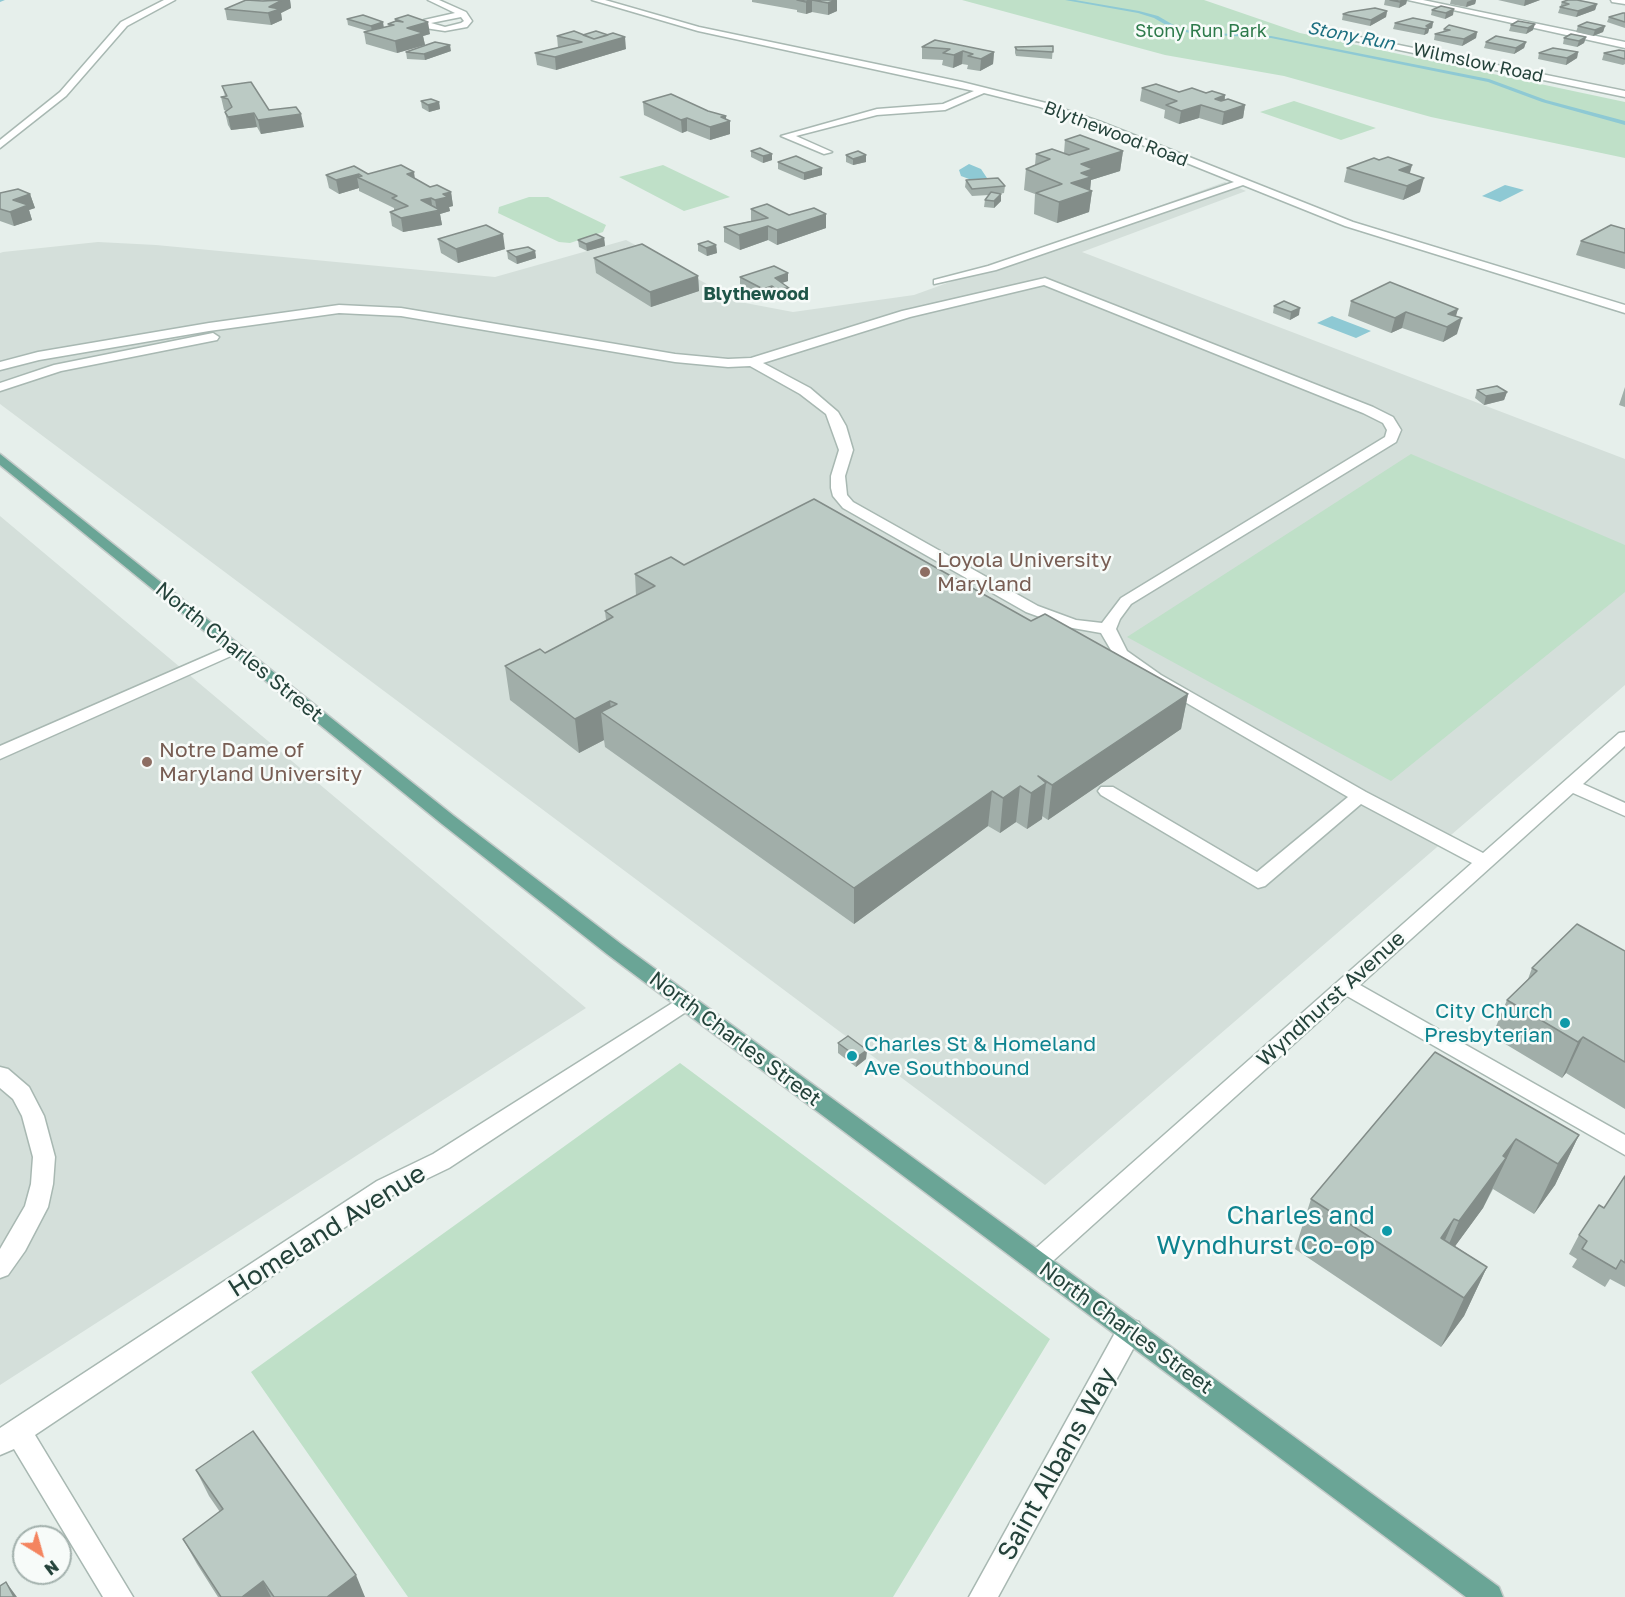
<!DOCTYPE html>
<html>
<head>
<meta charset="utf-8">
<style>
  body { margin:0 }
  #map { position:relative; width:1625px; height:1597px; overflow:hidden; background:#e6efeb; font-family:"Golos Text",sans-serif }
  canvas { display:block }
  .north { position:absolute; left:12px; top:1525px; width:60px; height:60px; box-sizing:border-box; background:#f7fbf9; border:2px solid #a3b1ad; border-radius:50%; rotate:143deg; font-size:16px; font-weight:700; line-height:24px; text-align:center; color:#24423a }
  .north::after { content:''; display:block; margin:auto; width:21px; height:27px; background:#f4845f; clip-path:polygon(50% 0,100% 100%,50% 72%,0 100%) }
</style>
</head>
<body>
<div id="map">
<canvas width="1625" height="1597"></canvas>
<div class="north">N</div>
</div>
<script>
const c = document.querySelector('canvas').getContext('2d');
c.lineJoin = 'round';
function fill(path, color) { c.fillStyle = color; c.fill(path, 'evenodd'); }
const poly = rows => new Path2D(rows.map(r => 'M' + r).join(''));
function trace(path, color, width, dash) { c.strokeStyle = color; c.lineWidth = width; c.lineCap = dash ? 'butt' : 'round'; c.setLineDash(dash || []); c.stroke(path); }
function write(font, color, halo, rows, align = 'center') {
  c.font = font + ' "Golos Text",sans-serif'; c.lineWidth = 5; c.setLineDash([]); c.textBaseline = 'middle'; c.strokeStyle = halo; c.fillStyle = color; for (const [text, x, y, turn = 0] of rows) {
    c.save(); c.translate(x, y); c.rotate((+turn || 0) * Math.PI / 180); c.textAlign = isNaN(turn) ? turn : align; if (halo) c.strokeText(text, 0, 0); c.fillText(text, 0, 0); c.restore();
  }
}
fill(poly([
  [1225,182,1246,191,1082,252,1625,459,1625,685,1045,1185,0,404,0,253,3,252,98,242,156,245,495,277,626,240,740,302,793,312,914,295],
  [0,516,586,1008,0,1385]
]), '#d4dfda');
fill(poly([
  [962,0,1204,0,1300,33,1625,102,1625,158,1431,117,1284,76,1165,55],
  [1294,101,1376,128,1341,140,1260,112],
  [663,165,730,197,684,211,619,177],
  [529,197,548,197,606,225,603,232,570,243,559,242,498,213,499,207],
  [1411,454,1625,545,1625,592,1391,781,1127,637],
  [680,1063,1050,1339,893,1597,408,1597,251,1372]
]), '#bfe0c8');
fill(poly([
  [969,164,981,169,987,178,977,182,961,176,959,170],
  [1505,185,1524,190,1500,202,1482,196],
  [1332,316,1371,331,1356,338,1317,323]
]), '#8ec9d4');
fill(poly([
  [0,0,5,0,0,2,0,0],
  [1065,0,1075,0,1139,11,1158,16,1177,27,1194,32,1271,36,1489,79,1546,100,1625,121,1625,125,1542,102,1488,82,1271,38,1194,34,1173,29,1154,18,1138,13,1065,0]
]), '#8ec9d4');
const minor = poly([
  [164,0,175,0,127,26,66,96,0,148,0,140,60,92,121,22,164,0],
  [428,0,439,0,466,12,472,21,467,27,445,31,425,28,424,20,455,13,428,0],
  [461,17,464,21,461,23,445,27,431,23,461,17],
  [592,0,605,0,699,27,962,82,1046,103,1101,122,1353,222,1625,305,1625,313,1345,226,1243,185,996,270,934,284,934,280,988,266,1234,182,1095,126,1040,107,984,93,945,110,877,115,796,136,832,152,824,154,781,136,877,109,943,104,974,91,698,31,592,0],
  [1408,0,1423,0,1625,42,1625,48,1408,0],
  [1611,0,1625,0,1625,4,1612,2,1611,0],
  [1330,31,1625,91,1625,97,1327,35,1330,31],
  [1045,278,1373,407,1393,417,1401,430,1396,442,1131,604,1120,619,1116,629,1127,651,1161,675,1366,792,1483,853,1619,733,1625,732,1625,746,1583,784,1625,803,1625,816,1573,793,1360,985,1625,1135,1625,1155,1347,996,1044,1269,1036,1272,1028,1269,1024,1262,1028,1255,1472,863,1361,804,1265,886,1258,888,1101,795,1098,791,1101,787,1113,787,1257,872,1348,797,1149,681,1115,657,1101,633,1067,627,1026,612,843,508,833,496,831,488,831,476,839,450,826,414,800,394,750,366,728,367,675,362,401,316,339,313,209,331,39,360,0,370,0,362,38,352,209,323,339,305,401,308,675,354,728,359,751,358,902,311,1045,278],
  [1044,285,1363,413,1383,423,1387,430,1385,437,1121,598,1102,623,1076,620,1038,606,853,502,847,495,845,476,853,450,846,426,838,412,810,388,763,363,910,317,1044,285],
  [213,333,219,337,217,340,61,371,0,391,0,383,54,365,213,333],
  [234,644,240,646,242,649,240,652,0,759,0,746,234,644],
  [685,995,692,998,695,1003,692,1008,449,1168,393,1195,35,1435,133,1597,103,1597,14,1449,0,1455,0,1428,377,1181,433,1154,685,995],
  [0,1067,8,1069,29,1087,44,1116,55,1157,53,1184,48,1207,25,1251,8,1275,0,1278,0,1249,25,1206,31,1184,33,1157,22,1116,13,1099,0,1088,0,1067],
  [1130,1319,1139,1322,1142,1330,1139,1338,998,1597,969,1597,1121,1322,1130,1319]
]);
const major = poly([
  [0,454,454,816,621,944,1499,1587,1503,1597,1466,1597,607,954,442,824,0,465,0,454]
]);
trace(minor, '#a8b8b2', 3);
trace(major, '#c2cac8', 3);
fill(minor, '#fff');
fill(major, '#6aa596');
fill(poly([
  [265,0,290,0,291,8,281,13,282,20,271,25,227,20,225,9],
  [752,0,837,0,837,11,828,15,812,12,806,14,797,12,797,10,752,2],
  [1385,0,1407,0,1406,4,1399,8,1384,5],
  [1451,0,1476,0,1475,4,1466,7,1450,4],
  [1498,0,1540,0,1524,6],
  [1562,2,1597,4,1595,10,1576,17,1558,13],
  [1441,6,1453,15,1445,19,1431,15,1432,10],
  [1387,11,1386,17,1370,26,1342,20,1343,14],
  [1625,13,1625,28,1607,22,1609,17],
  [408,15,430,34,423,36,425,45,397,53,366,44,364,32,368,31,348,25,347,19,383,28,389,27,388,24,395,22,395,19],
  [1518,21,1533,30,1526,34,1509,31,1511,25],
  [1433,22,1432,28,1429,29,1428,33,1424,35,1393,29,1395,23],
  [1578,26,1605,26,1603,32,1593,36,1576,32],
  [1444,29,1477,32,1476,38,1462,46,1434,40,1435,34,1443,32],
  [557,36,626,49,556,70,537,65,535,53,558,48],
  [1586,37,1584,43,1577,47,1563,44,1564,38],
  [1486,42,1526,42,1524,48,1514,54,1484,48],
  [1053,46,1052,59,1016,56,1015,53,1015,47],
  [922,47,994,52,993,64,980,71,967,69,968,65,962,64,953,68,942,65,943,60,922,59],
  [451,51,425,60,407,59,406,52],
  [1625,51,1625,64,1623,65,1602,60,1604,53],
  [1578,52,1577,58,1566,65,1538,59,1539,53],
  [222,86,269,110,304,127,261,134,257,127,231,130,228,125,225,112,226,111,224,110,221,97,225,96],
  [1142,88,1179,92,1206,93,1225,95,1225,100,1245,105,1243,118,1222,125,1199,118,1179,124,1164,118,1165,110,1140,101],
  [421,101,439,102,440,109,429,112,422,108],
  [643,102,726,119,730,134,710,140,687,131,682,133,644,115],
  [1065,140,1123,151,1120,171,1091,180,1090,190,1089,190,1092,191,1089,212,1057,223,1034,214,1035,194,1024,190,1026,169,1035,165,1036,154,1064,153],
  [751,151,772,160,763,163,751,157],
  [846,155,866,155,866,162,853,165,846,162],
  [1379,160,1412,165,1410,173,1420,192,1403,200,1344,182,1347,168],
  [778,162,822,175,804,180,778,169],
  [368,174,415,178,430,187,451,192,453,206,449,207,450,211,440,214,442,225,403,232,392,226,390,212,394,210,394,208,359,191,359,188,339,194,329,188,326,175],
  [966,180,1005,186,1004,193,999,194,1001,194,1001,201,994,208,984,207,985,200,989,195,972,196,965,187],
  [0,193,30,194,35,208,29,210,32,220,14,226,0,221],
  [751,209,789,215,826,214,826,228,777,245,768,240,740,250,724,242,724,227,751,221],
  [1625,229,1625,269,1576,255,1581,241],
  [604,238,605,246,587,251,579,247,578,240],
  [438,239,505,249,458,263,441,253],
  [698,244,716,245,717,253,707,256,698,251],
  [507,251,535,251,536,258,517,264,508,259],
  [594,258,698,276,699,291,651,307,596,273],
  [788,273,788,281,782,283,789,295,776,297,772,294,763,297,740,284,740,277],
  [1351,301,1458,309,1455,316,1457,334,1443,342,1402,328,1391,333,1348,316],
  [1274,306,1299,315,1290,320,1273,313],
  [1625,387,1625,407,1619,405],
  [1477,390,1507,392,1504,400,1484,405,1475,398],
  [684,565,1031,621,1188,694,1181,729,1048,820,1042,816,1042,819,1027,829,1016,822,1000,833,988,826,854,924,605,747,604,740,579,753,510,700,505,666,545,653,606,620,605,611,636,596,635,574],
  [1625,951,1625,1109,1566,1073,1562,1078,1492,1036,1507,1000,1528,979,1532,968],
  [838,1043,867,1050,866,1059,856,1067,838,1053],
  [1435,1052,1579,1135,1555,1185,1534,1214,1493,1189,1483,1208,1455,1246,1487,1267,1464,1316,1441,1347,1295,1249,1311,1199],
  [1625,1176,1625,1287,1610,1279,1605,1287,1572,1267,1577,1259,1569,1254,1579,1235,1604,1208],
  [196,1470,365,1597,218,1597,197,1564,183,1539,220,1512,209,1496]
]), '#a1aea9');
fill(poly([
  [282,0,290,0,291,8,281,13,282,20,271,25,268,13,269,7],
  [812,0,812,12,806,14,806,2],
  [837,0,837,11,828,15,828,3],
  [1404,0,1407,0,1406,4,1399,8,1400,2],
  [1472,0,1476,0,1475,4,1466,7,1467,2],
  [1525,0,1540,0,1524,6],
  [1597,4,1595,10,1576,17,1578,11],
  [1454,9,1453,15,1445,19,1446,13],
  [1387,11,1386,17,1370,26,1371,20],
  [383,22,384,28,372,32,371,26],
  [428,22,430,34,423,36,425,45,397,53,395,41,407,28],
  [1433,22,1432,28,1429,29,1428,33,1424,35,1426,26],
  [1535,24,1533,30,1526,34,1528,28],
  [1605,26,1603,32,1593,36,1595,30],
  [1477,32,1476,38,1462,46,1464,39],
  [625,37,626,49,556,70,555,57],
  [1586,37,1584,43,1577,47,1579,41],
  [1526,42,1524,48,1514,54,1516,48],
  [450,45,451,51,425,60,424,54],
  [963,51,962,64,953,68,954,55],
  [994,52,993,64,980,71,981,59],
  [1578,52,1577,58,1566,65,1567,58],
  [1225,95,1223,108,1215,99],
  [439,102,440,109,429,112,428,105],
  [1201,105,1199,118,1179,124,1181,111],
  [1245,105,1243,118,1222,125,1224,112],
  [254,113,257,127,231,130,228,117],
  [301,114,304,127,261,134,258,120],
  [726,116,726,122,730,121,730,134,710,140,710,127,721,117],
  [687,118,687,131,682,133,681,120],
  [1123,151,1120,171,1091,180,1090,190,1089,190,1092,191,1089,212,1057,223,1059,202,1071,183,1081,164],
  [772,154,772,160,763,163,763,156],
  [866,155,866,162,853,165,853,159],
  [1412,165,1408,178,1399,170],
  [822,168,822,175,804,180,804,173],
  [414,172,416,186,407,174],
  [359,174,360,179,357,177,359,188,339,194,336,180],
  [1424,178,1420,192,1403,200,1407,186],
  [451,192,453,206,449,207,450,211,440,214,442,225,403,232,401,218,421,200,431,198,433,212,437,211,435,200,443,194],
  [30,194,35,208,29,210,32,220,14,226,10,212,13,200],
  [1001,194,1001,201,994,208,994,201],
  [826,214,826,228,777,245,777,230],
  [768,226,768,240,740,250,739,235],
  [503,234,505,249,458,263,456,249],
  [604,238,605,246,587,251,586,244],
  [716,245,717,253,707,256,706,248],
  [535,251,536,258,517,264,516,257],
  [788,273,788,281,775,285,775,278],
  [698,276,699,291,651,307,650,292],
  [772,286,772,294,763,297,763,289],
  [789,288,789,295,776,297,776,289],
  [1300,308,1299,315,1290,320,1291,312],
  [1458,309,1454,323,1462,318,1457,334,1443,342,1447,327,1448,314],
  [1406,312,1402,328,1391,333,1395,318],
  [1507,392,1504,400,1484,405,1486,396],
  [1188,694,1181,729,1048,820,1052,785],
  [610,701,612,719,601,712,604,740,579,753,575,719],
  [1046,783,1042,819,1027,829,1031,793],
  [1020,786,1016,822,1000,833,1003,798],
  [992,791,988,826,854,924,854,888],
  [1583,1037,1566,1073,1562,1078,1578,1042],
  [867,1050,866,1059,856,1067,857,1057],
  [1579,1135,1555,1185,1534,1214,1558,1164],
  [1516,1139,1483,1208,1437,1271,1459,1221,1503,1156],
  [1454,1219,1433,1268,1441,1238],
  [1487,1267,1464,1316,1441,1347,1464,1298],
  [356,1575,365,1597,327,1597],
  [263,1581,271,1597,242,1597],
  [6,1582,17,1597,14,1597]
]), '#838d89');
const building = poly([
  [246,0,263,1,282,0,269,7,280,9,268,13,225,9,246,0],
  [797,0,812,0,806,2,797,0],
  [812,0,836,0,828,3,812,0],
  [1390,0,1404,0,1400,2,1390,0],
  [1568,0,1577,0,1597,4,1578,11,1560,7,1569,4,1562,2,1568,0],
  [1441,6,1454,9,1446,13,1432,10,1441,6],
  [1375,8,1387,11,1371,20,1343,14,1349,12,1375,8],
  [1623,13,1625,13,1625,22,1609,17,1623,13],
  [363,15,383,22,371,26,347,19,363,15],
  [408,15,428,22,407,28,423,33,395,41,364,32,394,25,388,24,396,21,403,22,395,19,408,15],
  [1413,18,1433,22,1426,26,1430,27,1425,29,1395,23,1413,18],
  [1518,21,1535,24,1528,28,1511,25,1518,21],
  [1587,22,1605,26,1595,30,1578,26,1587,22],
  [1449,25,1477,32,1464,39,1435,34,1450,30,1444,29,1449,25],
  [574,31,594,39,613,33,625,37,555,57,535,53,582,42,557,36,574,31],
  [596,31,608,35,594,39,583,35,596,31],
  [1571,34,1586,37,1579,41,1564,38,1571,34],
  [1496,36,1526,42,1516,48,1486,42,1496,36],
  [935,40,994,52,981,59,968,56,973,54,963,51,954,55,943,53,950,49,922,47,935,40],
  [435,42,450,45,424,54,406,52,435,42],
  [1053,46,1053,52,1017,50,1015,47,1053,46],
  [1553,48,1578,52,1567,58,1539,53,1553,48],
  [1619,50,1625,51,1625,59,1604,53,1619,50],
  [251,82,269,110,296,107,301,114,258,120,254,113,228,117,225,112,232,107,228,99,221,97,227,96,222,86,251,82],
  [1156,84,1179,92,1192,88,1206,93,1212,91,1225,95,1215,99,1221,101,1228,99,1245,105,1224,112,1201,105,1181,111,1166,105,1177,101,1142,88,1156,84],
  [671,94,708,111,726,116,721,117,730,121,710,127,687,118,681,120,643,102,671,94],
  [431,99,439,102,428,105,421,101,431,99],
  [1080,135,1123,151,1081,164,1093,169,1081,173,1091,177,1071,183,1092,191,1059,202,1036,193,1062,184,1026,169,1050,159,1036,154,1052,149,1069,155,1089,149,1065,140,1080,135],
  [760,148,772,154,763,156,751,151,760,148],
  [858,151,866,155,853,159,846,155,858,151],
  [796,156,822,168,804,173,778,162,796,156],
  [1388,157,1412,165,1399,170,1424,178,1407,186,1347,168,1374,158,1379,160,1388,157],
  [401,165,414,172,407,174,430,187,437,185,451,192,443,194,448,197,435,200,431,198,421,200,440,210,401,218,390,212,408,206,392,198,397,196,357,177,362,176,359,174,336,180,326,175,354,166,368,174,401,165],
  [998,178,1005,186,972,189,966,180,998,178],
  [18,189,30,194,13,200,28,205,10,212,0,209,0,193,18,189],
  [991,192,1001,194,994,201,985,200,991,192],
  [767,204,789,215,814,208,826,214,777,230,768,226,739,235,724,227,768,218,751,209,767,204],
  [486,225,503,234,456,249,438,239,486,225],
  [1611,225,1625,229,1625,253,1581,241,1611,225],
  [596,234,604,238,586,244,578,240,596,234],
  [708,241,716,245,706,248,698,244,708,241],
  [642,244,698,276,650,292,594,258,642,244],
  [528,247,535,251,516,257,507,251,528,247],
  [774,266,788,273,775,278,789,288,776,289,772,286,763,289,740,277,774,266],
  [1390,282,1458,309,1448,314,1462,318,1447,327,1406,312,1395,318,1351,301,1390,282],
  [1284,301,1300,308,1291,312,1274,306,1284,301],
  [1497,386,1507,392,1486,396,1477,390,1497,386],
  [814,499,1031,621,1045,614,1188,694,1052,785,1038,776,1046,783,1031,793,1020,786,1003,798,992,791,854,888,601,712,617,704,610,701,575,719,505,666,540,649,545,653,613,617,605,611,655,586,635,574,671,557,684,565,814,499],
  [1577,924,1625,951,1625,1062,1583,1037,1578,1042,1507,1000,1537,971,1532,968,1577,924],
  [848,1036,867,1050,857,1057,838,1043,848,1036],
  [1435,1052,1579,1135,1558,1164,1516,1139,1503,1156,1506,1158,1459,1221,1454,1219,1441,1238,1487,1267,1464,1298,1311,1199,1435,1052],
  [1625,1176,1625,1263,1621,1260,1616,1269,1582,1249,1587,1241,1579,1235,1599,1205,1604,1208,1625,1176],
  [253,1431,356,1575,327,1597,274,1597,263,1581,242,1597,221,1597,183,1539,223,1509,196,1470,253,1431],
  [6,1582,14,1597,0,1597,0,1586,6,1582]
]);
fill(building, '#bbcac4');
trace(building, '#838d89', 1.5);
for (const [x, y, r, color] of [
  [925,572,6,"#8d6e63"],
  [147,762,6,"#8d6e63"],
  [1565,1023,6,"#0f9aa8"],
  [852,1056,6,"#0f9aa8"],
  [1387,1231,6,"#0f9aa8"]
]) { const dot = new Path2D(); dot.arc(x, y, r, 0, 2 * Math.PI); c.fillStyle = color; c.fill(dot); trace(dot, '#f7fbf9', 2); }
write('18px', '#2d7a4b', '#f7fbf9', [
  ["Stony Run Park",1201,31]
]);
write('italic 18px', '#1c6f80', '#f7fbf9', [
  ["Stony Run",1351,36,11]
]);
write('18px', '#24423a', '#f7fbf9', [
  ["Wilmslow Road",1478,63,12],
  ["Blythewood Road",1116,134,21]
]);
write('bold 18px', '#1f5548', '#f7fbf9', [
  ["Blythewood",756,294]
]);
write('21px', '#785e54', '#f7fbf9', [
  ["Loyola University",937,560],
  ["Maryland",937,584],
  ["Notre Dame of",159,750],
  ["Maryland University",159,774]
], 'left');
write('21px', '#24423a', '#f7fbf9', [
  ["North Charles Street",239,652,39],
  ["Wyndhurst Avenue",1331,999,-42],
  ["North Charles Street",735,1039,37],
  ["North Charles Street",1126,1328,36]
]);
write('21px', '#0d838f', '#f7fbf9', [
  ["City Church",1553,1011],
  ["Presbyterian",1553,1035],
  ["Charles St & Homeland",864,1044,"left"],
  ["Ave Southbound",864,1068,"left"]
], 'right');
write('26px', '#0d838f', '#f7fbf9', [
  ["Charles and",1375,1216],
  ["Wyndhurst Co-op",1375,1246]
], 'right');
write('26px', '#24423a', '#f7fbf9', [
  ["Homeland Avenue",327,1231,-32],
  ["Saint Albans Way",1057,1464,-61]
]);
</script>
</body>
</html>
